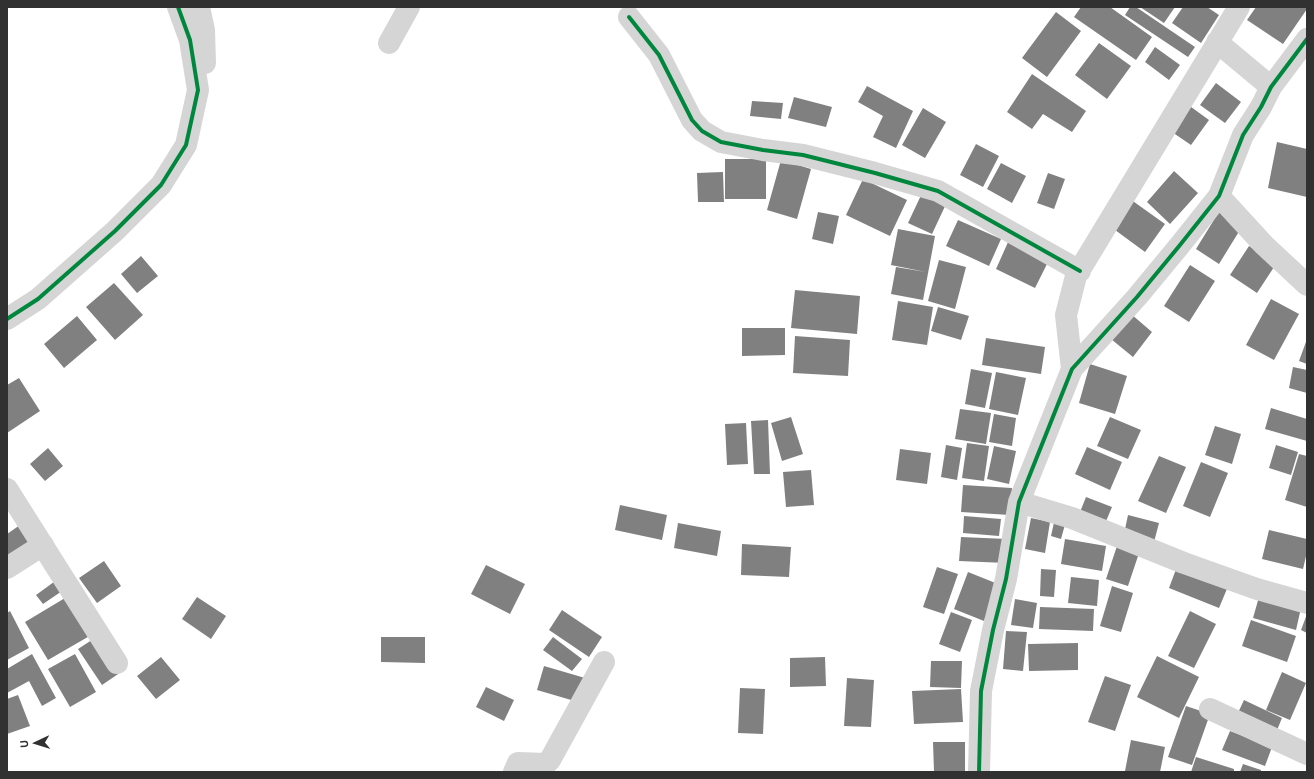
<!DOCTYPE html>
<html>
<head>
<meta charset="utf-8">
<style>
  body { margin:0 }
  #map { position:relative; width:1314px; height:779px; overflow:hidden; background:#fff; font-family:Ubuntu,sans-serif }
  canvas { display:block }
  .frame { position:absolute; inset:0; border:8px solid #313131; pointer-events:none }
  .north { position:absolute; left:16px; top:723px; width:40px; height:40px; -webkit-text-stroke:3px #fff; paint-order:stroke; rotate:266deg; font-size:11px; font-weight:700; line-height:16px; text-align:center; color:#313131 }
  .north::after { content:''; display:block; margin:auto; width:14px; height:18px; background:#313131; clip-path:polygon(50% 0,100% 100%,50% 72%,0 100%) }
</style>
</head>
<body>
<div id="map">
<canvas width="1314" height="779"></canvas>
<div class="frame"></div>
<div class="north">U</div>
</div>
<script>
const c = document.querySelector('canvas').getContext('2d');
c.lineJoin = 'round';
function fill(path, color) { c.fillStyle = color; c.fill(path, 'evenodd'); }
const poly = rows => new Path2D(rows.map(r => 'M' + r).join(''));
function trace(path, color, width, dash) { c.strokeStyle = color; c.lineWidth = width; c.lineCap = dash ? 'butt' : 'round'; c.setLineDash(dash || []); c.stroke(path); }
fill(poly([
  [1081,7,1110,7,1152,37,1136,60,1074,17],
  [1130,7,1136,7,1195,47,1188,57,1125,15],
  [1140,7,1175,7,1164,23],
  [1183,7,1207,7,1219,15,1201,43,1172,23],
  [1256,7,1307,7,1307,9,1283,44,1247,20],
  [1056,12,1081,31,1047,77,1022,58],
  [1099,43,1131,66,1107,99,1075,75],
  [1155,47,1180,65,1169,80,1145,62],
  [1032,74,1086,111,1072,132,1043,114,1032,129,1007,112],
  [1216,83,1241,102,1225,123,1200,105],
  [867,86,913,111,896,148,873,137,883,116,858,102],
  [794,97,832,107,826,127,788,118],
  [752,101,783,103,781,119,750,116],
  [1187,104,1209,120,1191,145,1169,130],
  [923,108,946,122,925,158,902,145],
  [1277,142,1307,149,1307,197,1268,188],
  [976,144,999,156,983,187,960,175],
  [725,159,766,159,766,199,725,199],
  [781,160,811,169,797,219,767,210],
  [1001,163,1026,176,1012,203,987,189],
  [1174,171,1198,193,1170,224,1147,202],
  [723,172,724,202,698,202,697,173],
  [1048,173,1065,179,1054,209,1037,203],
  [863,179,907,200,890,236,846,215],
  [923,191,947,202,932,234,908,223],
  [1130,199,1165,224,1145,252,1111,227],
  [1220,210,1243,225,1219,264,1196,249],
  [818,212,839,216,833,244,812,239],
  [958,220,1001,239,989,266,946,246],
  [898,229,935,236,923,300,891,294,896,267,926,272,891,265],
  [1009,240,1049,260,1035,288,996,269],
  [1249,246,1276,264,1257,293,1230,275],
  [141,256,158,276,137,293,121,274],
  [939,260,966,267,955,309,928,301],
  [1190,265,1215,281,1189,322,1164,306],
  [114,283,143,315,115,340,86,307],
  [795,290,860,296,857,334,791,328],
  [1271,299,1299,314,1274,360,1246,345],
  [898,301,933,307,927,345,892,340],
  [938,307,969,316,961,340,931,331],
  [1131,314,1152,332,1133,357,1111,339],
  [77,316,97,340,64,368,44,344],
  [742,328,785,328,785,355,742,356],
  [795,336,850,340,848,376,793,373],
  [986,338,1045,347,1041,374,982,365],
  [1307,339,1307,364,1299,361],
  [1090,364,1127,376,1115,414,1079,403],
  [1293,367,1307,370,1307,393,1289,388],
  [971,369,992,373,985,408,965,404],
  [996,372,1026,378,1018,415,989,409],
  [19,378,40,411,7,433,7,385],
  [1271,408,1307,419,1307,441,1265,429],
  [960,409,991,413,986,444,955,439],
  [994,414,1016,418,1012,446,989,442],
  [791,417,803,454,782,461,771,423],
  [1110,417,1141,430,1128,459,1097,446],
  [768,420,770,474,754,474,751,421],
  [746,423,748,464,727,465,725,424],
  [1215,426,1241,434,1232,464,1205,455],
  [967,443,989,446,984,481,962,478],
  [946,445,962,448,957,480,941,477],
  [1276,445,1298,452,1291,475,1269,468],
  [994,446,1016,451,1009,484,987,479],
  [1087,447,1122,462,1110,490,1075,474],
  [48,448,63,466,45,481,30,464],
  [900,449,931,453,927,484,896,480],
  [1299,454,1307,456,1307,507,1285,500],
  [1159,456,1186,467,1166,513,1138,501],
  [1201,462,1228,473,1210,517,1183,506],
  [811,470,814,505,786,507,783,472],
  [963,485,1012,488,1010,515,961,512],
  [1086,497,1112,507,1104,526,1078,517],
  [620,505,667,515,662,540,615,530],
  [1128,515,1159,523,1154,542,1124,534],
  [964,516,1001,519,999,536,963,533],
  [1031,518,1050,522,1045,553,1025,549],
  [1055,518,1066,521,1061,539,1051,536],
  [678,523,721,531,717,556,674,548],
  [20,525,33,542,7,562,7,534],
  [1269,530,1307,539,1307,552,1303,569,1262,559],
  [961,537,1007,539,1006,563,959,561],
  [1065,539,1106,546,1102,571,1061,564],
  [1118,543,1140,550,1128,586,1106,579],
  [742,544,791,547,789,577,741,575],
  [104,561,121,586,97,603,79,578],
  [1178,564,1229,584,1219,608,1169,588],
  [486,565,525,584,510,614,471,594],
  [937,567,958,574,944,614,923,607],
  [1041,569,1056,570,1054,597,1040,596],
  [968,572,998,584,984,621,954,609],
  [1071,577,1099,580,1097,606,1068,603],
  [58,579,65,589,43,604,36,595],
  [1112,586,1133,593,1121,632,1100,626],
  [70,595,93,634,48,660,25,622],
  [197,597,226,616,211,639,182,619],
  [1259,597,1301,608,1296,630,1253,618],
  [1015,599,1037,603,1033,628,1011,625],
  [1040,607,1094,609,1093,631,1039,629],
  [562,610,602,637,589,657,549,630],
  [10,611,29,648,7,660,7,613],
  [1190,611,1216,624,1194,668,1168,656],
  [951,612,972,620,960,652,939,644],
  [1307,614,1307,633,1301,630],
  [1251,620,1296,636,1287,662,1242,646],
  [1006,631,1027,632,1023,671,1003,669],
  [98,636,121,672,102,685,78,649],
  [381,637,425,637,425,663,381,662],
  [553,637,582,659,572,671,543,650],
  [1078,643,1078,670,1029,671,1028,644],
  [32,654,56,698,42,706,29,681,7,693,7,669],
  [75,654,96,692,70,707,48,669],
  [1157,656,1199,677,1179,718,1137,697],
  [161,657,180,680,156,699,137,676],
  [825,657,826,686,790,687,790,658],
  [931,661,962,661,961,688,930,687],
  [544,666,585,678,578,702,537,690],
  [1282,672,1306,683,1290,720,1266,710],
  [1105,676,1131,685,1115,731,1088,722],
  [847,678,874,680,871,727,844,726],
  [486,687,514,700,504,721,476,707],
  [740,688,765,689,763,734,738,733],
  [961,689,963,722,914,724,912,691],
  [18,695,30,726,7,734,7,699],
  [1244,700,1282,718,1275,735,1236,717],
  [1186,706,1210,714,1192,765,1168,757],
  [1230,731,1272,747,1265,766,1222,750],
  [1131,740,1165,747,1160,772,1125,771],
  [933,742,965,742,965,772,934,772],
  [1196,757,1234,769,1234,772,1191,772],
  [1243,764,1261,770,1261,772,1240,772]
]), '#808080');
trace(poly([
  [199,7,204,30,205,63],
  [629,17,659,55,692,120,702,131,721,142,763,150,803,155,875,173,938,191,1080,271],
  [1217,42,1271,87],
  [389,43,409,7],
  [1219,196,1264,245,1307,285],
  [7,319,38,299,115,231,161,185,186,145,198,90,190,40,178,7],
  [1072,369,1066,315,1076,276,1239,7],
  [7,489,117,663],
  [1019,502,1072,518,1184,563,1257,589,1307,603],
  [7,568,43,545],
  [1210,709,1307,754],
  [514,772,518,763,546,764,550,760,604,662],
  [979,772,981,691,993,630,1006,579,1019,502,1072,369,1137,297,1180,245,1219,196,1243,135,1261,107,1271,87,1307,39]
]), '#d5d5d5', 22);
trace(poly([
  [629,17,659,55,692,120,702,131,721,142,763,150,803,155,875,173,938,191,1080,271],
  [7,319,38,299,115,231,161,185,186,145,198,90,190,40,178,7],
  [979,772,981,691,993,630,1006,579,1019,502,1072,369,1137,297,1180,245,1219,196,1243,135,1261,107,1271,87,1307,39]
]), '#00873e', 4);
</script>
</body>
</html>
